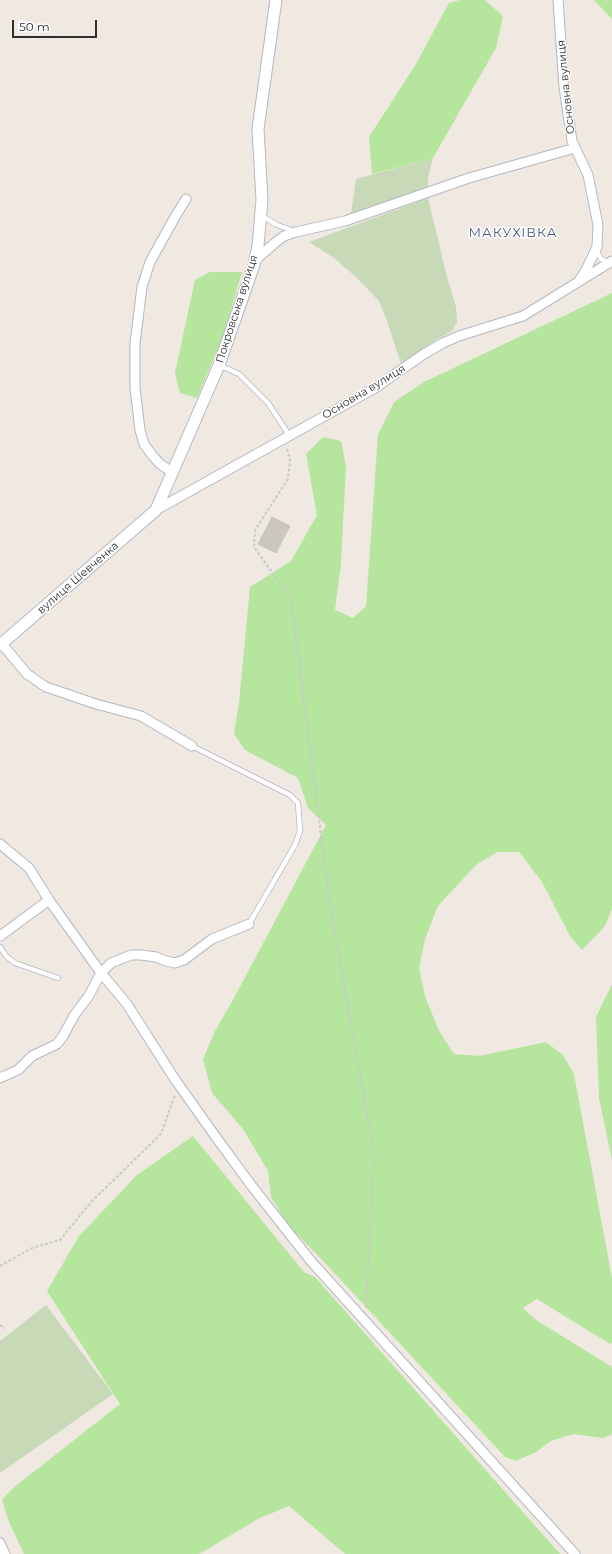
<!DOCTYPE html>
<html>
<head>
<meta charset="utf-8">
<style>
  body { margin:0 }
  #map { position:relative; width:612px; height:1554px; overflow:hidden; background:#efe9e1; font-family:Montserrat,sans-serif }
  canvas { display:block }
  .scale { position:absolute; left:12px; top:20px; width:85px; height:18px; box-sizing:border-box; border:2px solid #2e2e2e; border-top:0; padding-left:5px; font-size:12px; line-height:14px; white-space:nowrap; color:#2e2e2e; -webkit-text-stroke:3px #fff; paint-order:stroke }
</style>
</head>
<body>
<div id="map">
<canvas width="612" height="1554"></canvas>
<div class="scale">50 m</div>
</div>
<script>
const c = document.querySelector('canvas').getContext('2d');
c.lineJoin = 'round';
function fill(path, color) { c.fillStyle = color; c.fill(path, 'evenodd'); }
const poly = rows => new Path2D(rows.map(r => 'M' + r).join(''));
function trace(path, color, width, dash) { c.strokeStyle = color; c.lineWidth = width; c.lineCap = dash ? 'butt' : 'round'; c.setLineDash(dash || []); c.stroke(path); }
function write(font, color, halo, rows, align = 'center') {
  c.font = font + ' Montserrat,sans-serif'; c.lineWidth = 3; c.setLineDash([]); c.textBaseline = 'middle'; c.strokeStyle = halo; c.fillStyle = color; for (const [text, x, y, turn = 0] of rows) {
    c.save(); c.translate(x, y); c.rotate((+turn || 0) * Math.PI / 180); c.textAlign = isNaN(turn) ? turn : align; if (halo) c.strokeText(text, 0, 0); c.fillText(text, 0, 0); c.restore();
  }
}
fill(poly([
  [460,0,485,0,503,16,496,48,433,158,372,174,369,137,416,64,449,3],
  [594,0,612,0,612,19],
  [210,272,242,272,224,334,197,398,180,393,175,373,195,280],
  [612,293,612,909,605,926,582,950,570,936,542,882,519,852,498,852,477,864,438,906,425,939,419,968,425,996,439,1031,454,1054,479,1056,546,1042,563,1055,574,1074,612,1278,612,1343,610,1344,537,1299,523,1308,536,1320,612,1367,612,1434,603,1438,573,1434,551,1441,536,1452,516,1461,505,1457,326,1264,288,1225,271,1197,268,1171,243,1129,212,1093,203,1059,215,1031,234,998,326,825,308,808,298,778,245,750,234,734,239,702,250,587,291,561,317,515,306,454,323,437,341,441,346,466,341,564,335,610,353,618,366,606,378,435,394,402,424,382],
  [612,984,612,1160,599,1098,596,1017],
  [193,1136,304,1272,315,1277,560,1554,345,1554,289,1506,260,1518,199,1554,24,1554,9,1522,2,1500,13,1488,120,1404,47,1291,79,1236,137,1175]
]), '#b6e59e');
fill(poly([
  [433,158,428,178,428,188,351,214,356,179],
  [428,198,447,277,456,307,457,322,452,331,436,340,401,364,387,321,379,301,357,278,334,258,309,242],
  [46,1305,113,1394,0,1473,0,1341]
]), '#c8d9b8');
const building = poly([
  [272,517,290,526,276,553,258,544,272,517]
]);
fill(building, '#cbc7bf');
trace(building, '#cbc5ba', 1);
const service = poly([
  [262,216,277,225,294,231],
  [597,251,601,259,608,263],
  [219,365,239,374,268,403,289,435],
  [192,746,290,795,298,803,300,831,295,845,249,924],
  [0,947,6,956,15,963,58,978]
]);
const minor = poly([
  [558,0,564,87,572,141,588,175,598,225,597,247,586,270,579,281],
  [255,262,260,256,276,242,284,236,296,232,345,221,469,178,575,148],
  [172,472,160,464,152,455,144,444,140,430,135,388,135,343,142,287,150,262,175,217,186,199],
  [156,510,375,388,424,354,443,343,459,336,523,316,612,261],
  [2,644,27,674,46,687,96,704,141,716,192,746],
  [0,844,29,868,49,900,101,973,127,1004,174,1078,213,1133,251,1185,310,1260,575,1554],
  [0,936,49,900],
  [0,1078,18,1070,32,1056,57,1044,63,1036,75,1014,88,997,101,973,111,963,131,955,141,955,156,957,166,961,175,963,184,960,212,939,249,924],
  [0,1543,5,1554]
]);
const tertiary = poly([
  [0,645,156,510,219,365,254,265,258,246,262,200,258,129,276,0]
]);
trace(service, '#b4b7c1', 6);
trace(minor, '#b4b7c1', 11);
trace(tertiary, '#b4b7c1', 13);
trace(poly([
  [287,449,290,460,288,479,255,530,254,547,291,599,330,905,374,1153,366,1308],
  [0,1266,32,1248,60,1240,92,1201,161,1134,175,1095],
  [0,1325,5,1328]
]), '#c9c9c9', 2, [3, 2]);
trace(service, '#fff', 4.5);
trace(minor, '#fff', 9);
trace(tertiary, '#fff', 11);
write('11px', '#2e2e2e', '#fff', [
  ["Основна вулиця",566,87,-96],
  ["Покровська вулиця",237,309,-72],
  ["Основна вулиця",364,392,-31],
  ["вулиця Шевченка",78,578,-41]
]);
c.letterSpacing = '1px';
write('13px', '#4d5680', '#fff', [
  ["МАКУХІВКА",513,233]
]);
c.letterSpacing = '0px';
</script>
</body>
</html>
